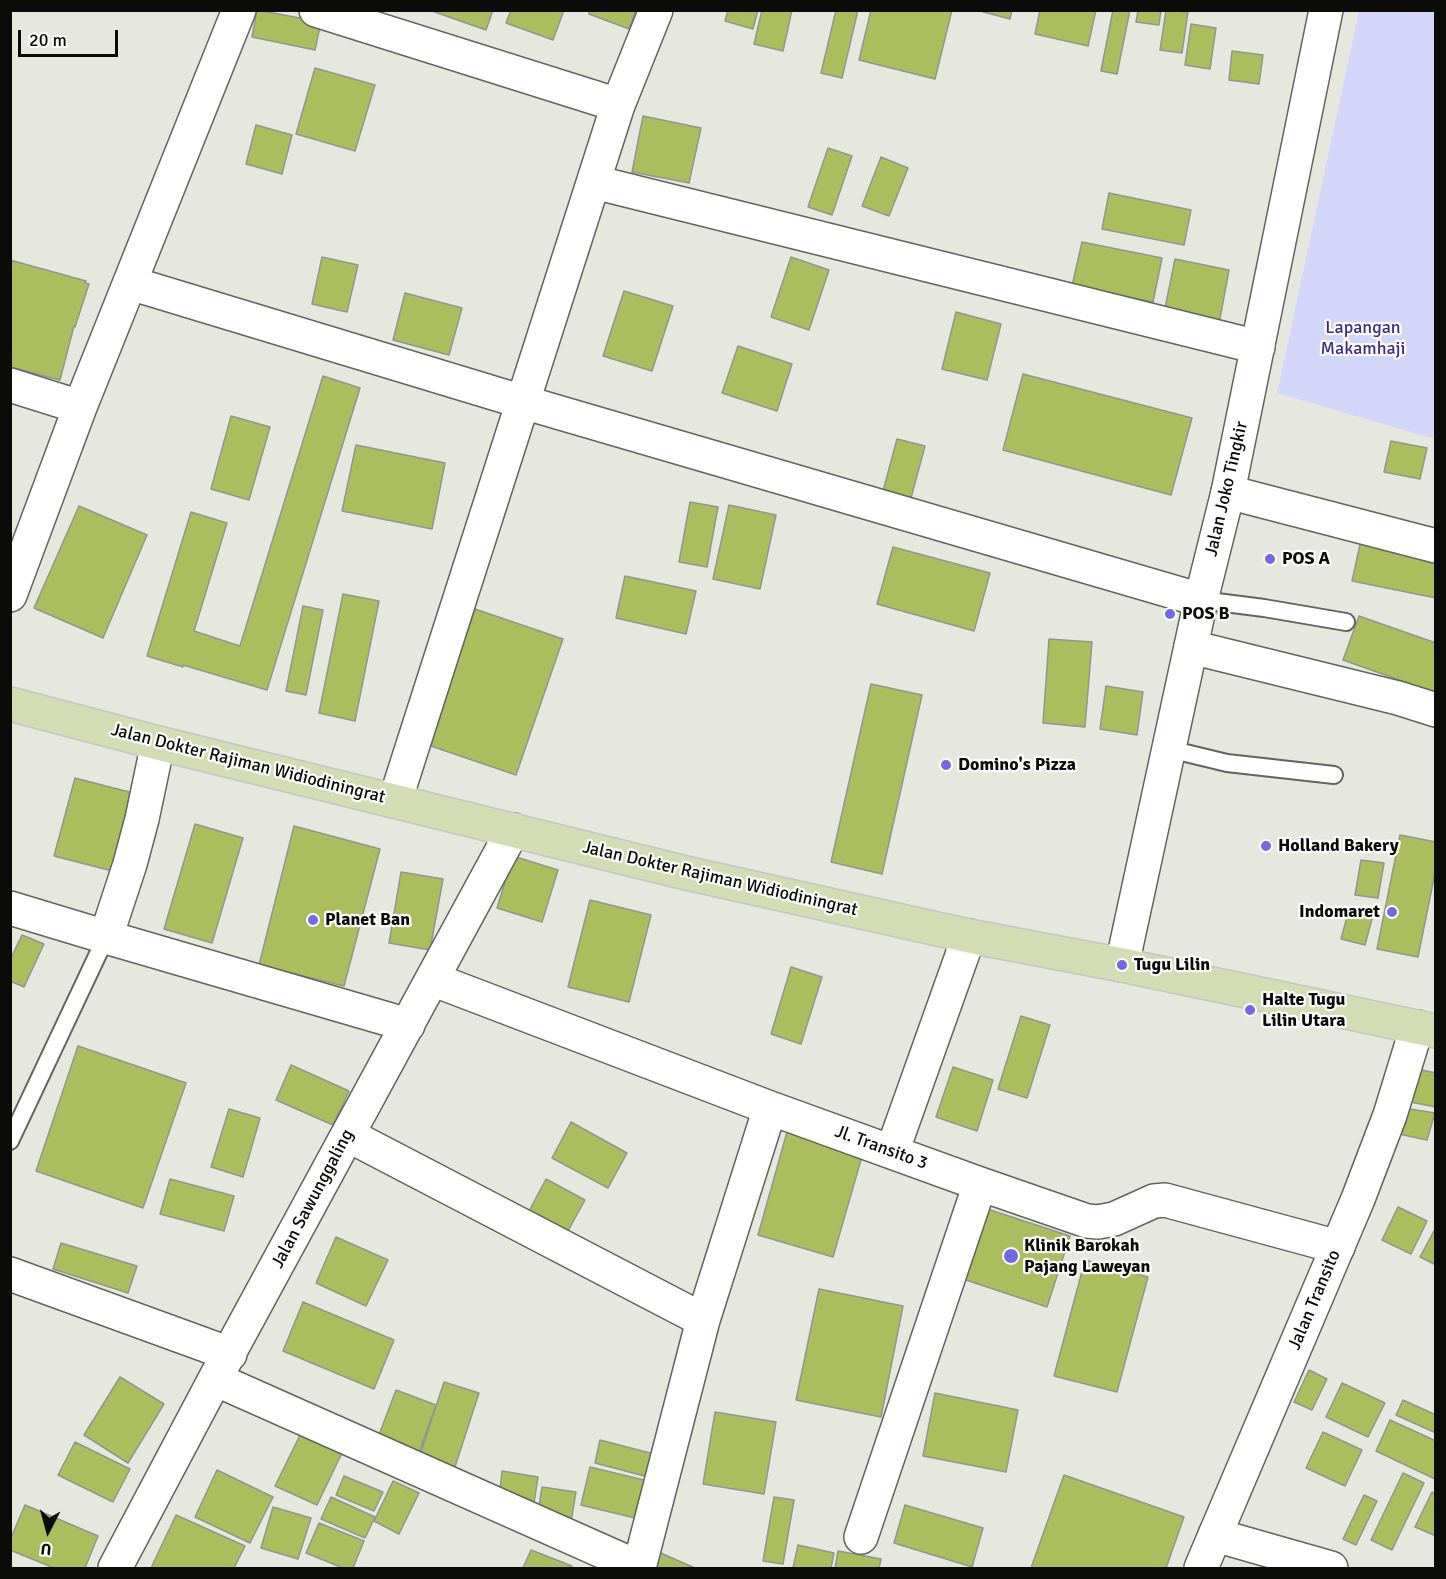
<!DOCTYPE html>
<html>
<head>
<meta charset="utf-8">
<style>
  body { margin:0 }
  #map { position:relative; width:1446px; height:1579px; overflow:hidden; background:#e6e8e0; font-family:Signika,sans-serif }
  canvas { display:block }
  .frame { position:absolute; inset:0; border:12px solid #0b0c09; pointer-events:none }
  .north { position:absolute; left:18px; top:1501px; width:60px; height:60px; -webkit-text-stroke:4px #fff; paint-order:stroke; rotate:186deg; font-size:16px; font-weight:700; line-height:24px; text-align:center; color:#0b0c09 }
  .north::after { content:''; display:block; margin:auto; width:21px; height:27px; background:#0b0c09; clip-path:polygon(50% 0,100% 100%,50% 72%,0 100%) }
  .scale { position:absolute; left:18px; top:30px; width:100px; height:27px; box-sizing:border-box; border:3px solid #0b0c09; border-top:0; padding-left:8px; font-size:18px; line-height:21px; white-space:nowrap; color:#0b0c09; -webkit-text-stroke:4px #fff; paint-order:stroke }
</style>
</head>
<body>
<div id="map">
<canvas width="1446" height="1579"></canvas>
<div class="frame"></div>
<div class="north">U</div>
<div class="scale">20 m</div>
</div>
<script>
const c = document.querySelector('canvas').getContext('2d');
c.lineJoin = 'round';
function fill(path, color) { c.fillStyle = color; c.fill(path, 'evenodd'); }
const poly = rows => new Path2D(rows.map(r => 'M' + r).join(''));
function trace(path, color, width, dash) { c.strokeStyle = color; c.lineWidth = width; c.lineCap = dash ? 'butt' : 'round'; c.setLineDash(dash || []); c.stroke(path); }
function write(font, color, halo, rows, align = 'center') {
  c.font = font + ' Signika,sans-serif'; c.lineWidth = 4.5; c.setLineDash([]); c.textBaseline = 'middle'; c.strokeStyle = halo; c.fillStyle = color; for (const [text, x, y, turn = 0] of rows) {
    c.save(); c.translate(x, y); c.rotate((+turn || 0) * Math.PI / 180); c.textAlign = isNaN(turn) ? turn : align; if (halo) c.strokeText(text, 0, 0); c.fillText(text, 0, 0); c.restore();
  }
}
fill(poly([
  [1359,11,1435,11,1435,439,1277,393]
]), '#d3d6f9');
const building = poly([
  [257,10,321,22,315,50,252,37,257,10],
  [429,10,493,10,486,30,429,10],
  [511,10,564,10,553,40,506,23,511,10],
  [590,10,636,10,629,29,589,14,590,10],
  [728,10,758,10,753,29,725,21,728,10],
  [762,10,792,10,783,51,754,44,762,10],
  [836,10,858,10,842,78,821,73,836,10],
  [871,10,952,10,935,79,859,60,871,10],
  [976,10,1012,10,1010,19,976,10],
  [1040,10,1096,10,1088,46,1035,34,1040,10],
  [1113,10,1130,10,1117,74,1101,71,1113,10],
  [1138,10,1161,10,1159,25,1136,22,1138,10],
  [1166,10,1188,12,1182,53,1160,50,1166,10],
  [1191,24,1216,28,1210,69,1185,65,1191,24],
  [1232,51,1263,55,1259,84,1229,80,1232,51],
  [315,68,375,85,355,151,296,134,315,68],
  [643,116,701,128,689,183,632,172,643,116],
  [256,125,292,135,282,174,246,164,256,125],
  [828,148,852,156,832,215,808,207,828,148],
  [881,157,908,168,889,216,862,206,881,157],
  [1109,193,1191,210,1184,245,1102,229,1109,193],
  [1082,242,1162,258,1153,302,1072,286,1082,242],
  [322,257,358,265,347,312,312,304,322,257],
  [791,257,829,270,809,330,771,317,791,257],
  [1175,259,1229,270,1219,324,1164,313,1175,259],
  [10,260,86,281,85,283,89,284,75,327,74,326,60,380,10,367,10,260],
  [624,291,673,306,652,371,603,356,624,291],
  [405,293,462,308,449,355,393,340,405,293],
  [956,312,1001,324,987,380,942,369,956,312],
  [738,346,792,364,777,411,722,393,738,346],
  [1023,374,1192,418,1171,495,1003,450,1023,374],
  [323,376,360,388,267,690,183,665,183,667,147,656,191,512,227,523,194,631,240,646,323,376],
  [231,416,270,427,249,500,211,489,231,416],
  [897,439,925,446,911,498,883,491,897,439],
  [1391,441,1427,448,1420,479,1384,472,1391,441],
  [356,445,445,463,432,529,342,511,356,445],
  [690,502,718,507,707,567,679,562,690,502],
  [729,505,776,515,760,589,713,579,729,505],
  [79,506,147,535,103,638,34,608,79,506],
  [1361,540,1436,555,1436,598,1352,581,1361,540],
  [893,547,990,573,974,631,877,604,893,547],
  [625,576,696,591,686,634,616,618,625,576],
  [343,594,379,601,355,721,319,713,343,594],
  [303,606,323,610,306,695,286,691,303,606],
  [475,609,563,639,516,775,428,745,475,609],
  [1359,616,1436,643,1436,693,1343,660,1359,616],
  [1049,639,1092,642,1085,727,1043,723,1049,639],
  [871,684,922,695,882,874,831,862,871,684],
  [1106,686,1143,692,1137,735,1100,729,1106,686],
  [75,778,137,794,116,872,54,856,75,778],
  [195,824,243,838,212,943,164,929,195,824],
  [294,826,380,849,344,986,259,965,294,826],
  [1400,835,1436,842,1436,868,1418,957,1377,949,1400,835],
  [513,856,558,870,542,922,497,908,513,856],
  [1361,860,1384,863,1378,898,1355,895,1361,860],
  [401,872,443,879,430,950,389,943,401,872],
  [590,900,651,915,629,1002,568,987,590,900],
  [1348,913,1372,919,1365,945,1341,939,1348,913],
  [22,935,44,944,24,987,10,981,10,960,22,935],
  [791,967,822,977,801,1044,771,1034,791,967],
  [1021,1016,1050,1025,1027,1098,998,1089,1021,1016],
  [78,1046,186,1083,143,1208,36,1171,78,1046],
  [291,1065,349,1091,333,1125,276,1100,291,1065],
  [953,1067,993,1080,977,1131,936,1117,953,1067],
  [1417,1069,1436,1073,1436,1107,1410,1102,1417,1069],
  [1404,1108,1435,1113,1427,1140,1399,1134,1404,1108],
  [229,1109,260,1118,243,1177,211,1167,229,1109],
  [571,1122,627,1153,608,1188,552,1158,571,1122],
  [787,1132,863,1153,833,1257,758,1235,787,1132],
  [170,1179,234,1196,224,1231,160,1214,170,1179],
  [546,1179,585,1200,568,1231,529,1211,546,1179],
  [975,1205,1070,1236,1047,1307,951,1275,975,1205],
  [1398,1207,1427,1221,1411,1254,1382,1240,1398,1207],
  [1436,1227,1436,1265,1420,1257,1436,1227],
  [336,1237,388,1260,366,1306,316,1283,336,1237],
  [61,1243,137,1266,128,1293,53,1269,61,1243],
  [1085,1260,1148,1277,1117,1392,1054,1376,1085,1260],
  [819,1289,903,1306,881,1417,796,1400,819,1289],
  [303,1302,394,1340,374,1389,283,1351,303,1302],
  [1309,1370,1327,1379,1312,1410,1294,1402,1309,1370],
  [120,1377,164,1404,128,1463,84,1435,120,1377],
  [444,1382,479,1393,454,1470,419,1458,444,1382],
  [1342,1383,1385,1403,1368,1437,1326,1417,1342,1383],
  [396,1390,436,1405,418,1455,377,1440,396,1390],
  [935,1393,1018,1410,1006,1472,923,1456,935,1393],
  [1403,1400,1436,1415,1436,1433,1396,1415,1403,1400],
  [715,1412,776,1422,764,1494,703,1484,715,1412],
  [1390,1420,1436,1441,1435,1479,1376,1451,1390,1420],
  [302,1431,343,1451,317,1505,275,1486,302,1431],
  [1323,1432,1362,1450,1345,1486,1306,1468,1323,1432],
  [600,1440,654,1454,648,1477,595,1463,600,1440],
  [75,1442,130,1469,113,1502,58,1475,75,1442],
  [590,1467,648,1481,639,1519,581,1505,590,1467],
  [217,1470,273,1497,250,1543,195,1517,217,1470],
  [502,1471,538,1477,533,1510,499,1500,502,1471],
  [1403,1473,1424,1483,1392,1550,1371,1540,1403,1473],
  [1064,1475,1184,1517,1166,1568,1031,1568,1064,1475],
  [344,1476,383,1492,374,1511,336,1495,344,1476],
  [393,1481,419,1493,399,1534,374,1521,393,1481],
  [542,1487,576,1492,570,1528,537,1518,542,1487],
  [1432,1492,1436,1494,1436,1536,1415,1527,1432,1492],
  [1364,1495,1377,1501,1356,1545,1343,1539,1364,1495],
  [331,1497,375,1517,365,1538,321,1519,331,1497],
  [774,1497,794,1500,783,1564,763,1561,774,1497],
  [25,1505,98,1536,85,1568,54,1568,10,1550,10,1540,25,1505],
  [905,1505,983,1528,972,1567,894,1543,905,1505],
  [273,1507,311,1518,298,1559,261,1548,273,1507],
  [176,1515,245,1546,234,1568,151,1568,176,1515],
  [319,1523,364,1541,353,1568,343,1568,306,1553,319,1523],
  [798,1545,834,1553,831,1568,793,1568,798,1545],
  [531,1550,572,1566,571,1568,523,1568,531,1550],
  [656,1551,695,1568,649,1568,656,1551],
  [838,1551,881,1559,879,1568,835,1568,838,1551]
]);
fill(building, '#abbd5d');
trace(building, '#93958e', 1.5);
const lane = poly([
  [1201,600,1264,608,1346,622],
  [1169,749,1227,763,1334,775],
  [10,1141,106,937]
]);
const street = poly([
  [316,10,618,105],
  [594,182,1258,347],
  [130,283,523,402,1201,600],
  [10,385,80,407],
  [1228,492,1436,546],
  [10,595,80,407,239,10],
  [1191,647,1398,698,1436,710],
  [395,801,618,105,656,10],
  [10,908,106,937,408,1025],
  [106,937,130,864,142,819,158,743],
  [432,979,770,1108,980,1184,1087,1221,1098,1222,1114,1219,1154,1201,1165,1200,1338,1247],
  [348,1135,703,1320],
  [892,1152,969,936],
  [10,1274,230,1354],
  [215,1379,640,1568],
  [1215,1535,1331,1568],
  [861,1537,980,1184],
  [115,1568,215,1379,513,830],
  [639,1568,703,1320,770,1108]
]);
const secondary = poly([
  [1122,965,1201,600,1228,492,1326,10],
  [1201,1568,1358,1199,1390,1115,1417,1027]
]);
const primary = poly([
  [10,704,158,743,686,873,969,936,1122,965,1436,1031]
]);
trace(lane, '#62645d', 20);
trace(street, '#62645d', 36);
trace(secondary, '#62645d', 36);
trace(primary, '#c4c5c4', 36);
trace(lane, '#fff', 16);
trace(street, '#fff', 33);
trace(secondary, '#fff', 33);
trace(primary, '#d3dcb2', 33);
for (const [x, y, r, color] of [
  [1270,559,6,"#726ae5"],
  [1170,614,6,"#726ae5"],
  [946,765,6,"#726ae5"],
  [1266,846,6,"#726ae5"],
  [1392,912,6,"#726ae5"],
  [313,920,6,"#726ae5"],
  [1122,965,6,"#726ae5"],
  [1250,1010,6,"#726ae5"],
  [1011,1256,8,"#726ae5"]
]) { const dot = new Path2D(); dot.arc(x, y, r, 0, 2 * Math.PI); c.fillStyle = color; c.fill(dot); trace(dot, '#fff', 2); }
write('18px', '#392b8d', '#fff', [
  ["Lapangan",1363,328],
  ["Makamhaji",1363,349]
]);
write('18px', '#0b0c09', '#fff', [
  ["Jalan Joko Tingkir",1227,489,-77],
  ["Jalan Dokter Rajiman Widiodiningrat",248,764,14],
  ["Jalan Dokter Rajiman Widiodiningrat",720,879,13],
  ["Jl. Transito 3",881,1148,20],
  ["Jalan Sawunggaling",313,1199,-62],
  ["Jalan Transito",1315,1300,-67]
]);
write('bold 18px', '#0b0c09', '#fff', [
  ["POS A",1282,559],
  ["POS B",1182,614],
  ["Domino's Pizza",958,765],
  ["Holland Bakery",1278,846],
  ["Indomaret",1380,912,"right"],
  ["Planet Ban",325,920],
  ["Tugu Lilin",1134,965],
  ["Halte Tugu",1262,1000],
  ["Lilin Utara",1262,1021],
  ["Klinik Barokah",1024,1246],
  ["Pajang Laweyan",1024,1267]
], 'left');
</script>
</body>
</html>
